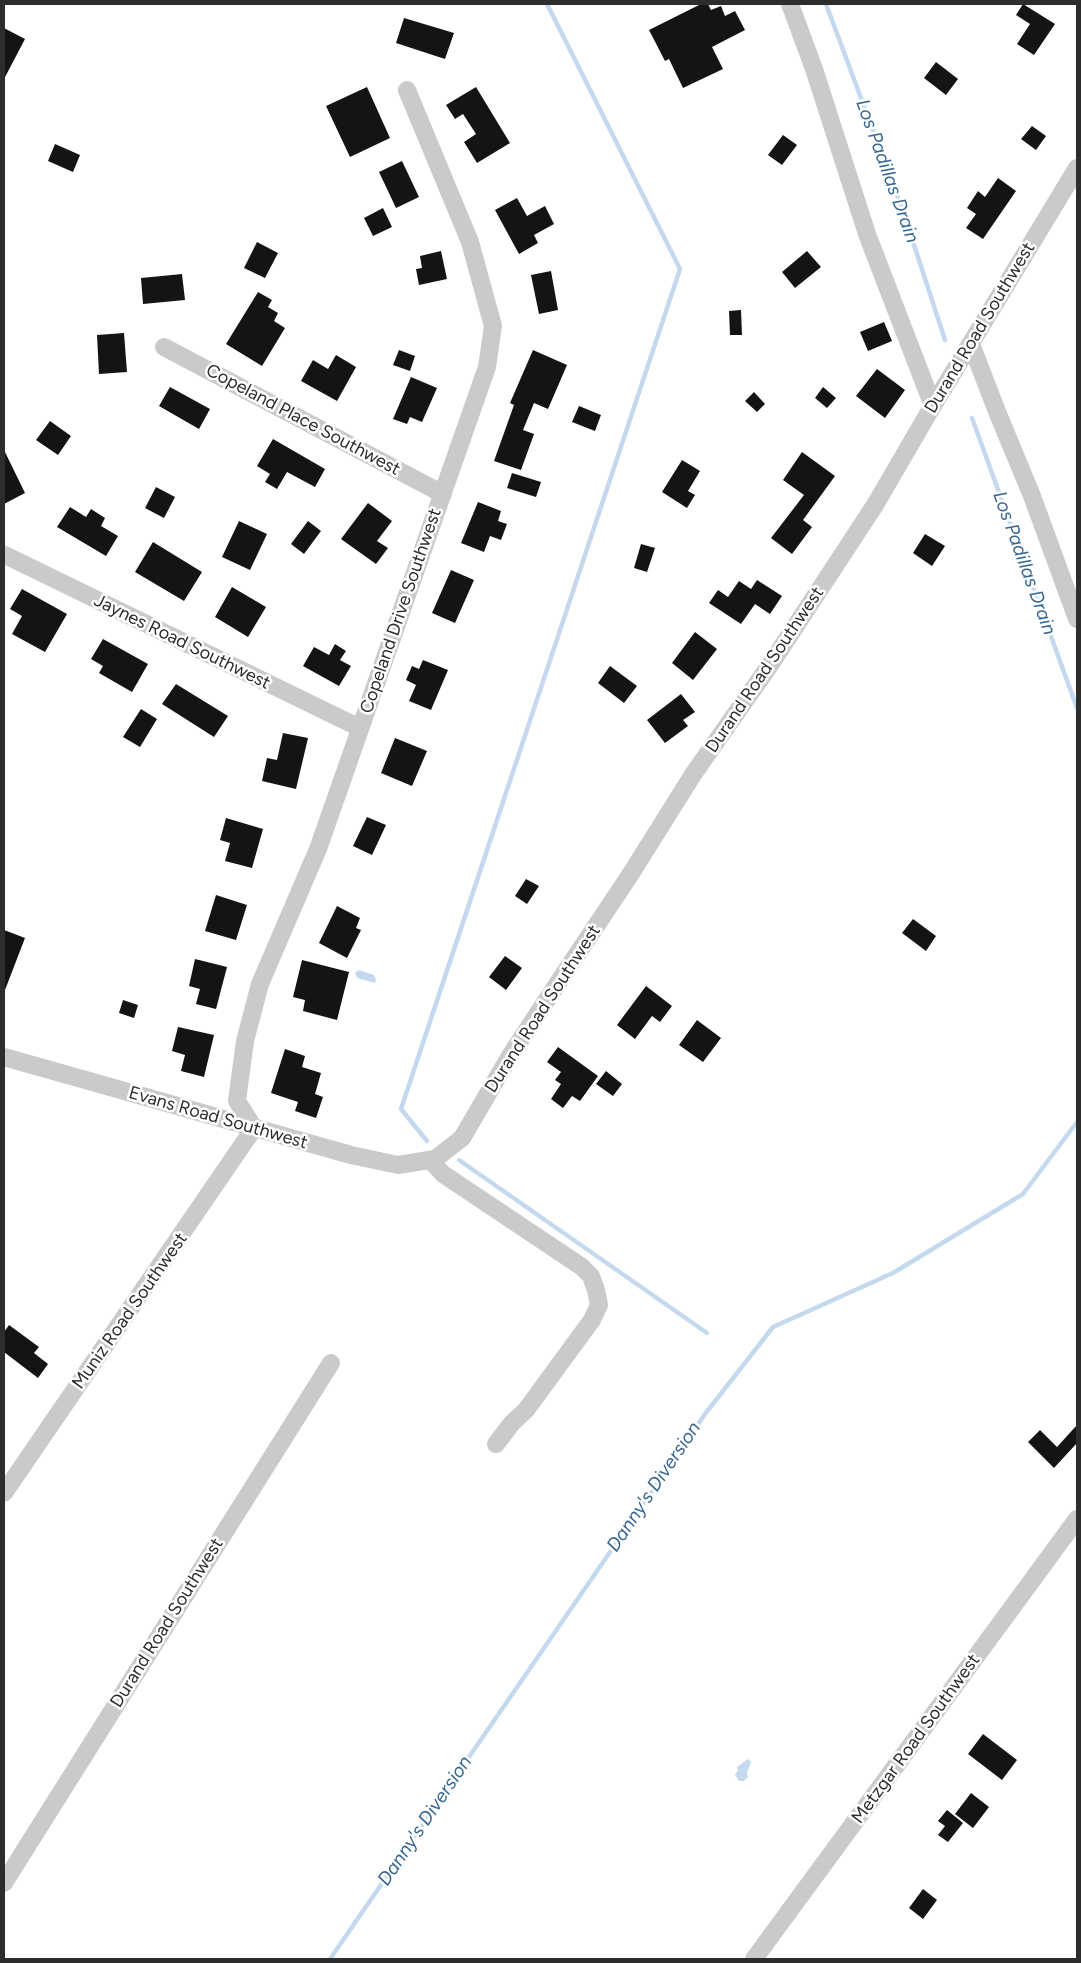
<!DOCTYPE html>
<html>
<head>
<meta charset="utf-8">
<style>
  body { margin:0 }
  #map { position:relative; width:1081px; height:1963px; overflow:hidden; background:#fff; font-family:Figtree,sans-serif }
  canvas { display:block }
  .frame { position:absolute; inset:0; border:5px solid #2d2d2d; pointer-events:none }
</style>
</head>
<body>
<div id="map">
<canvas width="1081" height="1963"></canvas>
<div class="frame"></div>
</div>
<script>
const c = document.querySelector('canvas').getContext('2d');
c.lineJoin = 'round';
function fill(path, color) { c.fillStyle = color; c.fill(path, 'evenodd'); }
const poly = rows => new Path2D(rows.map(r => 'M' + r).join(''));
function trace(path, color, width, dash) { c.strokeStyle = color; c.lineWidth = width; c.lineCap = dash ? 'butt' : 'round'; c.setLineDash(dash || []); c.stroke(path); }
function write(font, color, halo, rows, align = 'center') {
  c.font = font + ' Figtree,sans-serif'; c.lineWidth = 5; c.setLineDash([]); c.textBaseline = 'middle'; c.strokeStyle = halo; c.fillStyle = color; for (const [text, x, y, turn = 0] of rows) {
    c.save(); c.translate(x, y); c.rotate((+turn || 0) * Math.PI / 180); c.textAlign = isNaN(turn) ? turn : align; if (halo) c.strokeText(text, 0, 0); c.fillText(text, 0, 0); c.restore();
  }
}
fill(poly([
  [359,970,374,975,376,980,375,983,357,978,355,973],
  [748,1759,751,1762,747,1773,748,1777,744,1781,739,1781,735,1775,738,1770,737,1767]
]), '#c4d9ed');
trace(poly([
  [826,4,903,211,945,340],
  [972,418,1077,708],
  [427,1141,401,1109,680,269,547,4],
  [459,1160,707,1333],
  [330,1959,705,1414,773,1327,893,1273,1023,1194,1077,1122]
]), '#c4d9ed', 4.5);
fill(poly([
  [701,4,708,4,711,10,721,6,725,16,735,11,745,30,712,47,723,69,683,88,669,59,665,61,649,30],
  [1023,4,1055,24,1034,55,1017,44,1030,24,1016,15],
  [404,18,454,33,445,59,396,43],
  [4,28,25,39,4,79],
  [936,62,958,79,946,95,924,78],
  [367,87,390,138,350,157,326,106],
  [476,87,510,143,477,163,464,142,476,134,463,114,455,119,446,105],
  [1032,126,1046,136,1036,150,1021,139],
  [783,135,797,145,782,165,768,155],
  [55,144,80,155,73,172,48,161],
  [402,161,419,197,396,208,379,172],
  [998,178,1016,191,983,239,966,228,976,214,967,208,978,191,985,197],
  [517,198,527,216,545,206,554,224,534,235,538,243,519,254,495,210],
  [383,208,392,227,373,236,364,218],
  [257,242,278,253,265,278,244,268],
  [441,251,447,279,419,285,416,269,422,268,420,256],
  [807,251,821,267,795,288,782,272],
  [551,271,558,310,539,314,531,275],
  [182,274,185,300,143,304,141,278],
  [258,292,272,300,268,307,278,313,274,321,285,328,262,366,226,344],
  [741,310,742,335,730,335,729,311],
  [884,322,892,341,868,351,860,332],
  [124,333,127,372,99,374,97,335],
  [399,350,415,356,410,371,393,365],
  [533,350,567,365,548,409,534,403,523,430,534,434,521,470,494,461,514,405,510,403],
  [336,355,356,367,337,401,301,381,313,360,328,369],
  [877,369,905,390,885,418,856,396],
  [411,377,437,388,422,422,410,417,407,424,393,419],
  [170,387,210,409,199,429,159,406],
  [823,387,836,398,827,408,815,398],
  [754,392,765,404,757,412,745,401],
  [579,406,601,415,595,431,572,422],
  [50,421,71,436,58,455,36,440],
  [273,439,325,469,315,487,287,472,277,489,265,482,270,474,257,466],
  [4,450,25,493,4,504],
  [802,452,835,476,803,520,812,527,792,554,771,538,804,495,783,480],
  [682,460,700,471,688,491,695,495,687,508,662,492],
  [512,473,541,482,536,497,507,488],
  [156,487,175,497,164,518,145,508],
  [478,502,501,511,498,521,507,524,501,540,490,536,484,552,461,543],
  [368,503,392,521,377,541,388,548,376,564,341,539],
  [70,507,86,517,91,509,105,518,101,526,118,536,106,556,57,527],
  [239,521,267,534,250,570,222,557],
  [308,521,321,531,304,554,291,544],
  [925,534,945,546,932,566,913,553],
  [153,542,202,572,184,601,135,572],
  [641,544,655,548,647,572,634,568],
  [451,570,474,580,455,623,432,613],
  [757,580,782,596,770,614,755,604,741,624,709,603,718,590,728,597,739,581,751,589],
  [232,587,266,607,248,637,215,617],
  [22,589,67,614,45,652,12,634,22,616,10,609],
  [695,632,717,649,693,680,672,663],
  [103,639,148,664,132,692,99,673,103,666,91,659],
  [335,644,346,651,340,660,351,666,339,686,303,666,314,647,329,655],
  [423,660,448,670,431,710,409,701,416,685,406,680,412,666,419,669],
  [610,666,637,686,624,703,598,683],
  [176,684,228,716,214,737,162,704],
  [681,694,695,712,683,720,688,726,665,743,647,720],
  [141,709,157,719,140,747,123,737],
  [283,733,308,738,296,789,262,781,267,758,277,760],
  [395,738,427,751,412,786,381,773],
  [367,817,386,825,372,855,353,846],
  [226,818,263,829,252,868,225,861,230,843,220,840],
  [526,879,539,886,527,904,515,896],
  [216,895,247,905,236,940,205,931],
  [337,906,360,918,356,928,361,930,347,958,319,943],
  [913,919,936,936,926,951,902,933],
  [4,930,25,938,5,990,4,990],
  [505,956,522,968,506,990,489,977],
  [195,959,227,967,216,1009,196,1004,200,989,189,986],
  [302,960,349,972,337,1020,303,1011,305,1000,293,997],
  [646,986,672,1006,660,1022,652,1016,635,1039,617,1025],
  [123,1000,138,1005,134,1018,119,1013],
  [697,1020,721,1038,703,1062,679,1045],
  [178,1027,214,1035,204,1077,181,1071,185,1055,172,1051],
  [558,1047,598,1076,580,1101,572,1096,563,1108,551,1099,561,1084,555,1080,561,1072,547,1062],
  [285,1049,305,1056,302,1067,321,1073,315,1094,323,1097,316,1118,295,1111,298,1102,271,1093],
  [606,1071,622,1084,613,1096,596,1084],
  [9,1325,39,1347,34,1353,48,1364,38,1378,4,1352,4,1332],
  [1077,1425,1077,1443,1054,1468,1028,1442,1040,1430,1057,1447],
  [983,1734,1017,1760,1002,1780,968,1754],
  [971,1793,989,1807,973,1828,955,1814],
  [947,1810,963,1823,948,1842,938,1835,945,1826,938,1821],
  [923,1889,937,1900,923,1919,909,1908]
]), '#141414');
trace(poly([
  [790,4,814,69,867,234,933,406],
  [971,344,996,409,1032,496,1077,619],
  [164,347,443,494],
  [5,555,360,728],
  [4,1057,351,1155,398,1165,435,1159,462,1138,510,1056,552,992,630,875,694,773,770,665,875,505,928,414,1077,168],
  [430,1160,443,1174,582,1267,591,1276,596,1290,599,1305,592,1320,526,1410,512,1423,496,1444],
  [4,1493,254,1128,237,1101,245,1041,260,984,318,849,487,367,493,326,470,242,407,90],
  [4,1883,331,1363],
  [754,1959,1077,1519]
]), '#cacaca', 18);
write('18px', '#2d2d2d', '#fff', [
  ["Durand Road Southwest",980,328,-59],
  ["Copeland Place Southwest",303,420,28],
  ["Copeland Drive Southwest",401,611,-71],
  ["Jaynes Road Southwest",182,642,26],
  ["Durand Road Southwest",765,670,-56],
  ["Durand Road Southwest",543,1009,-57],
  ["Evans Road Southwest",218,1118,16],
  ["Muniz Road Southwest",130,1311,-55],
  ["Durand Road Southwest",167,1623,-58],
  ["Metzgar Road Southwest",916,1739,-54]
]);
write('italic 19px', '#376792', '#fff', [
  ["Los Padillas Drain",887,171,70],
  ["Los Padillas Drain",1024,563,70],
  ["Danny's Diversion",654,1487,-56],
  ["Danny's Diversion",425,1821,-56]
]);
</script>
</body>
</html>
